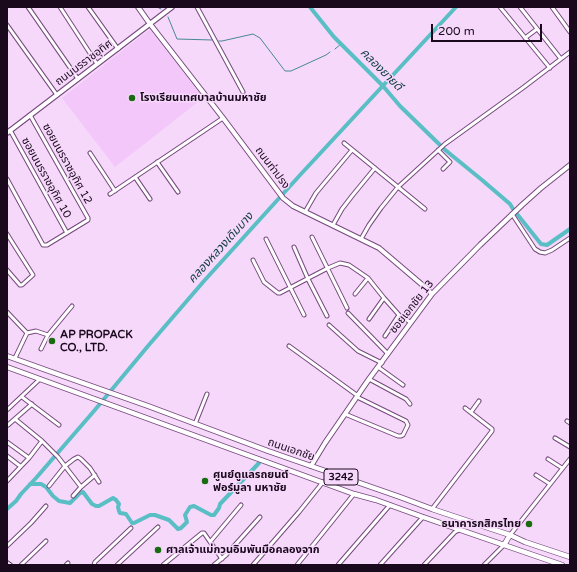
<!DOCTYPE html>
<html>
<head>
<meta charset="utf-8">
<style>
  body { margin:0 }
  #map { position:relative; width:577px; height:572px; overflow:hidden; background:#f6d8fb; font-family:"Varela Round",sans-serif }
  canvas { display:block }
  .frame { position:absolute; inset:0; border:8px solid #1a091d; pointer-events:none }
  .scale { position:absolute; left:431px; top:24px; width:111px; height:18px; box-sizing:border-box; border:2px solid #1a091d; border-top:0; padding-left:5px; font-size:12px; line-height:14px; white-space:nowrap; color:#1a091d; -webkit-text-stroke:3px #f6d8fb; paint-order:stroke }
</style>
</head>
<body>
<div id="map">
<canvas width="577" height="572"></canvas>
<div class="frame"></div>
<div class="scale">200 m</div>
</div>
<script>
const c = document.querySelector('canvas').getContext('2d');
c.lineJoin = 'round';
function fill(path, color) { c.fillStyle = color; c.fill(path, 'evenodd'); }
const poly = rows => new Path2D(rows.map(r => 'M' + r).join(''));
function trace(path, color, width, dash) { c.strokeStyle = color; c.lineWidth = width; c.lineCap = dash ? 'butt' : 'round'; c.setLineDash(dash || []); c.stroke(path); }
function write(font, color, halo, rows, align = 'center') {
  c.font = font + ' "Varela Round","Noto Sans Thai",sans-serif'; c.lineWidth = 3; c.setLineDash([]); c.textBaseline = 'middle'; c.strokeStyle = halo; c.fillStyle = color; for (const [text, x, y, turn = 0] of rows) {
    c.save(); c.translate(x, y); c.rotate((+turn || 0) * Math.PI / 180); c.textAlign = isNaN(turn) ? turn : align; if (halo) c.strokeText(text, 0, 0); c.fillText(text, 0, 0); c.restore();
  }
}
fill(poly([
  [150,29,203,98,115,167,62,98]
]), '#f3c7fa');
trace(poly([
  [157,7,161,9],
  [168,17,177,39,212,40],
  [219,41,222,41,253,34,260,38,285,71,291,71,326,55,330,52],
  [335,49,341,44]
]), '#478893', 1);
trace(poly([
  [310,7,334,37,383,86,400,106,440,145],
  [444,149,482,180,510,204,513,209],
  [517,214,541,244,547,245,570,229],
  [30,484,41,484,46,487,53,496,59,501,70,503,80,493,83,492,92,504,96,506,99,506,113,498,116,500,119,504,118,507,119,511,120,513,126,514,132,523,134,523,150,515,155,515,169,520,178,529,181,528,187,522,185,515,190,507,194,506,211,515,214,515,219,508,220,504,259,463],
  [7,509,16,501,21,494,36,478,94,411,148,346,204,281,301,174,456,7]
]), '#5abec5', 4);
const street = poly([
  [28,7,78,79],
  [60,7,97,64],
  [88,7,118,49],
  [197,7,243,92],
  [500,7,550,68],
  [520,7,561,59],
  [552,7,570,32],
  [7,25,57,95],
  [525,38,537,29],
  [10,130,67,233],
  [344,143,425,209],
  [438,150,450,162,443,169],
  [90,153,115,191],
  [157,162,178,192],
  [135,177,150,199],
  [7,179,43,245,47,245,88,220,88,218,30,115],
  [110,194,223,118],
  [305,212,316,193,352,150],
  [512,214,535,249,540,252,545,253,552,250,570,238],
  [333,225,342,209,352,196,375,168],
  [7,234,33,275,22,285,20,285,7,270],
  [312,237,347,308],
  [266,239,304,315],
  [361,239,369,225,381,208,398,187,445,144,524,87,570,52],
  [294,247,308,279,327,316],
  [253,260,264,282,278,293,280,293,328,268,340,263,349,265,368,278],
  [355,294,368,278,384,298,400,316],
  [7,312,27,333,15,358],
  [348,313,388,354],
  [404,318,410,322],
  [369,319,384,298],
  [329,325,358,351,382,363],
  [27,333,36,331,48,335],
  [385,336,399,315],
  [289,346,358,396],
  [41,349,48,335,72,306],
  [378,367,403,385],
  [369,379,406,399,410,404],
  [22,397,59,425],
  [7,410,40,379],
  [471,412,479,401],
  [345,414,398,436,401,436,403,435,408,425,406,421,357,397],
  [15,419,42,441],
  [567,421,570,423],
  [195,424,207,394],
  [8,425,32,404],
  [555,438,570,447],
  [7,442,29,458],
  [7,456,20,466],
  [548,459,562,468],
  [536,475,550,484],
  [7,481,29,458,42,441,58,457,81,487],
  [49,486,65,466,74,459,78,457,81,459,90,468,99,482],
  [73,496,81,487,95,475],
  [432,509,492,431,492,429,465,408],
  [510,535,570,459],
  [210,542,241,505],
  [7,546,31,523,46,506],
  [21,565,46,541],
  [66,565,68,563],
  [94,565,95,562,131,528],
  [117,565,158,527],
  [163,565,202,533,204,533,222,559],
  [214,565,226,555,260,517],
  [253,565,299,512,323,482],
  [297,565,354,494],
  [338,565,390,505],
  [380,565,423,517],
  [424,565,455,532,459,530],
  [484,565,504,545]
]);
const secondary = poly([
  [138,7,150,24,223,118,283,198,293,206,379,248,426,288,432,294],
  [7,133,172,7],
  [311,466,325,443,369,379,432,294,480,245,522,205,541,188,570,165]
]);
const primary = poly([
  [7,356,46,370,148,406,268,451,400,497,432,509,510,535,525,542,570,557],
  [7,367,354,494,376,500,423,517,562,565],
  [504,545,510,535]
]);
trace(street, '#75497c', 5);
trace(secondary, '#75497c', 6);
trace(primary, '#75497c', 6);
trace(street, '#fff', 3);
trace(secondary, '#fff', 4);
trace(primary, '#fff', 4.5);
trace(poly([
  [7,560,14,565]
]), '#412e45', 1, [7, 7]);
for (const [x, y, r, color] of [
  [132,98,4,"#196b10"],
  [52,341,4,"#196b10"],
  [205,481,4,"#196b10"],
  [529,524,4,"#196b10"],
  [158,550,4,"#196b10"]
]) { const dot = new Path2D(); dot.arc(x, y, r, 0, 2 * Math.PI); c.fillStyle = color; c.fill(dot); trace(dot, '#f6d8fb', 1.5); }
for (const [x, y, w] of [
  [341,477,34]
]) { const box = new Path2D(); box.roundRect(x - w / 2, y - 8, w, 16, 3); c.fillStyle = '#f6d8fb'; c.fill(box); trace(box, '#1a091d', 1); }
write('bold 10px', '#1a091d', null, [
  ["3242",341,477]
]);
write('11px', '#1a091d', '#f6d8fb', [
  ["ถนนนรราชอุทิศ",84,63,-37],
  ["ซอยนนรราชอุทิศ 12",67,164,61],
  ["ถนนท่าปรง",272,168,53],
  ["ซอยนนรราชอุทิศ 10",46,178,61],
  ["ซอยเอกชัย 13",412,307,-52],
  ["ถนนเอกชัย",291,450,19]
]);
write('bold 11px', '#1a091d', '#f6d8fb', [
  ["โรงเรียนเทศบาลบ้านมหาชัย",140,98],
  ["AP PROPACK",60,335],
  ["CO., LTD.",60,348],
  ["ศูนย์ดูแลรถยนต์",213,475],
  ["ฟอร์มูลา มหาชัย",213,488],
  ["ธนาคารกสิกรไทย",521,524,"right"],
  ["ศาลเจ้าแม่กวนอิมพันมือคลองจาก",166,550]
], 'left');
write('italic 12px', '#0d3c40', '#f6d8fb', [
  ["คลองยายดี",381,70,45],
  ["คลองหลวงเดิมบาง",221,248,-48]
]);
</script>
</body>
</html>
